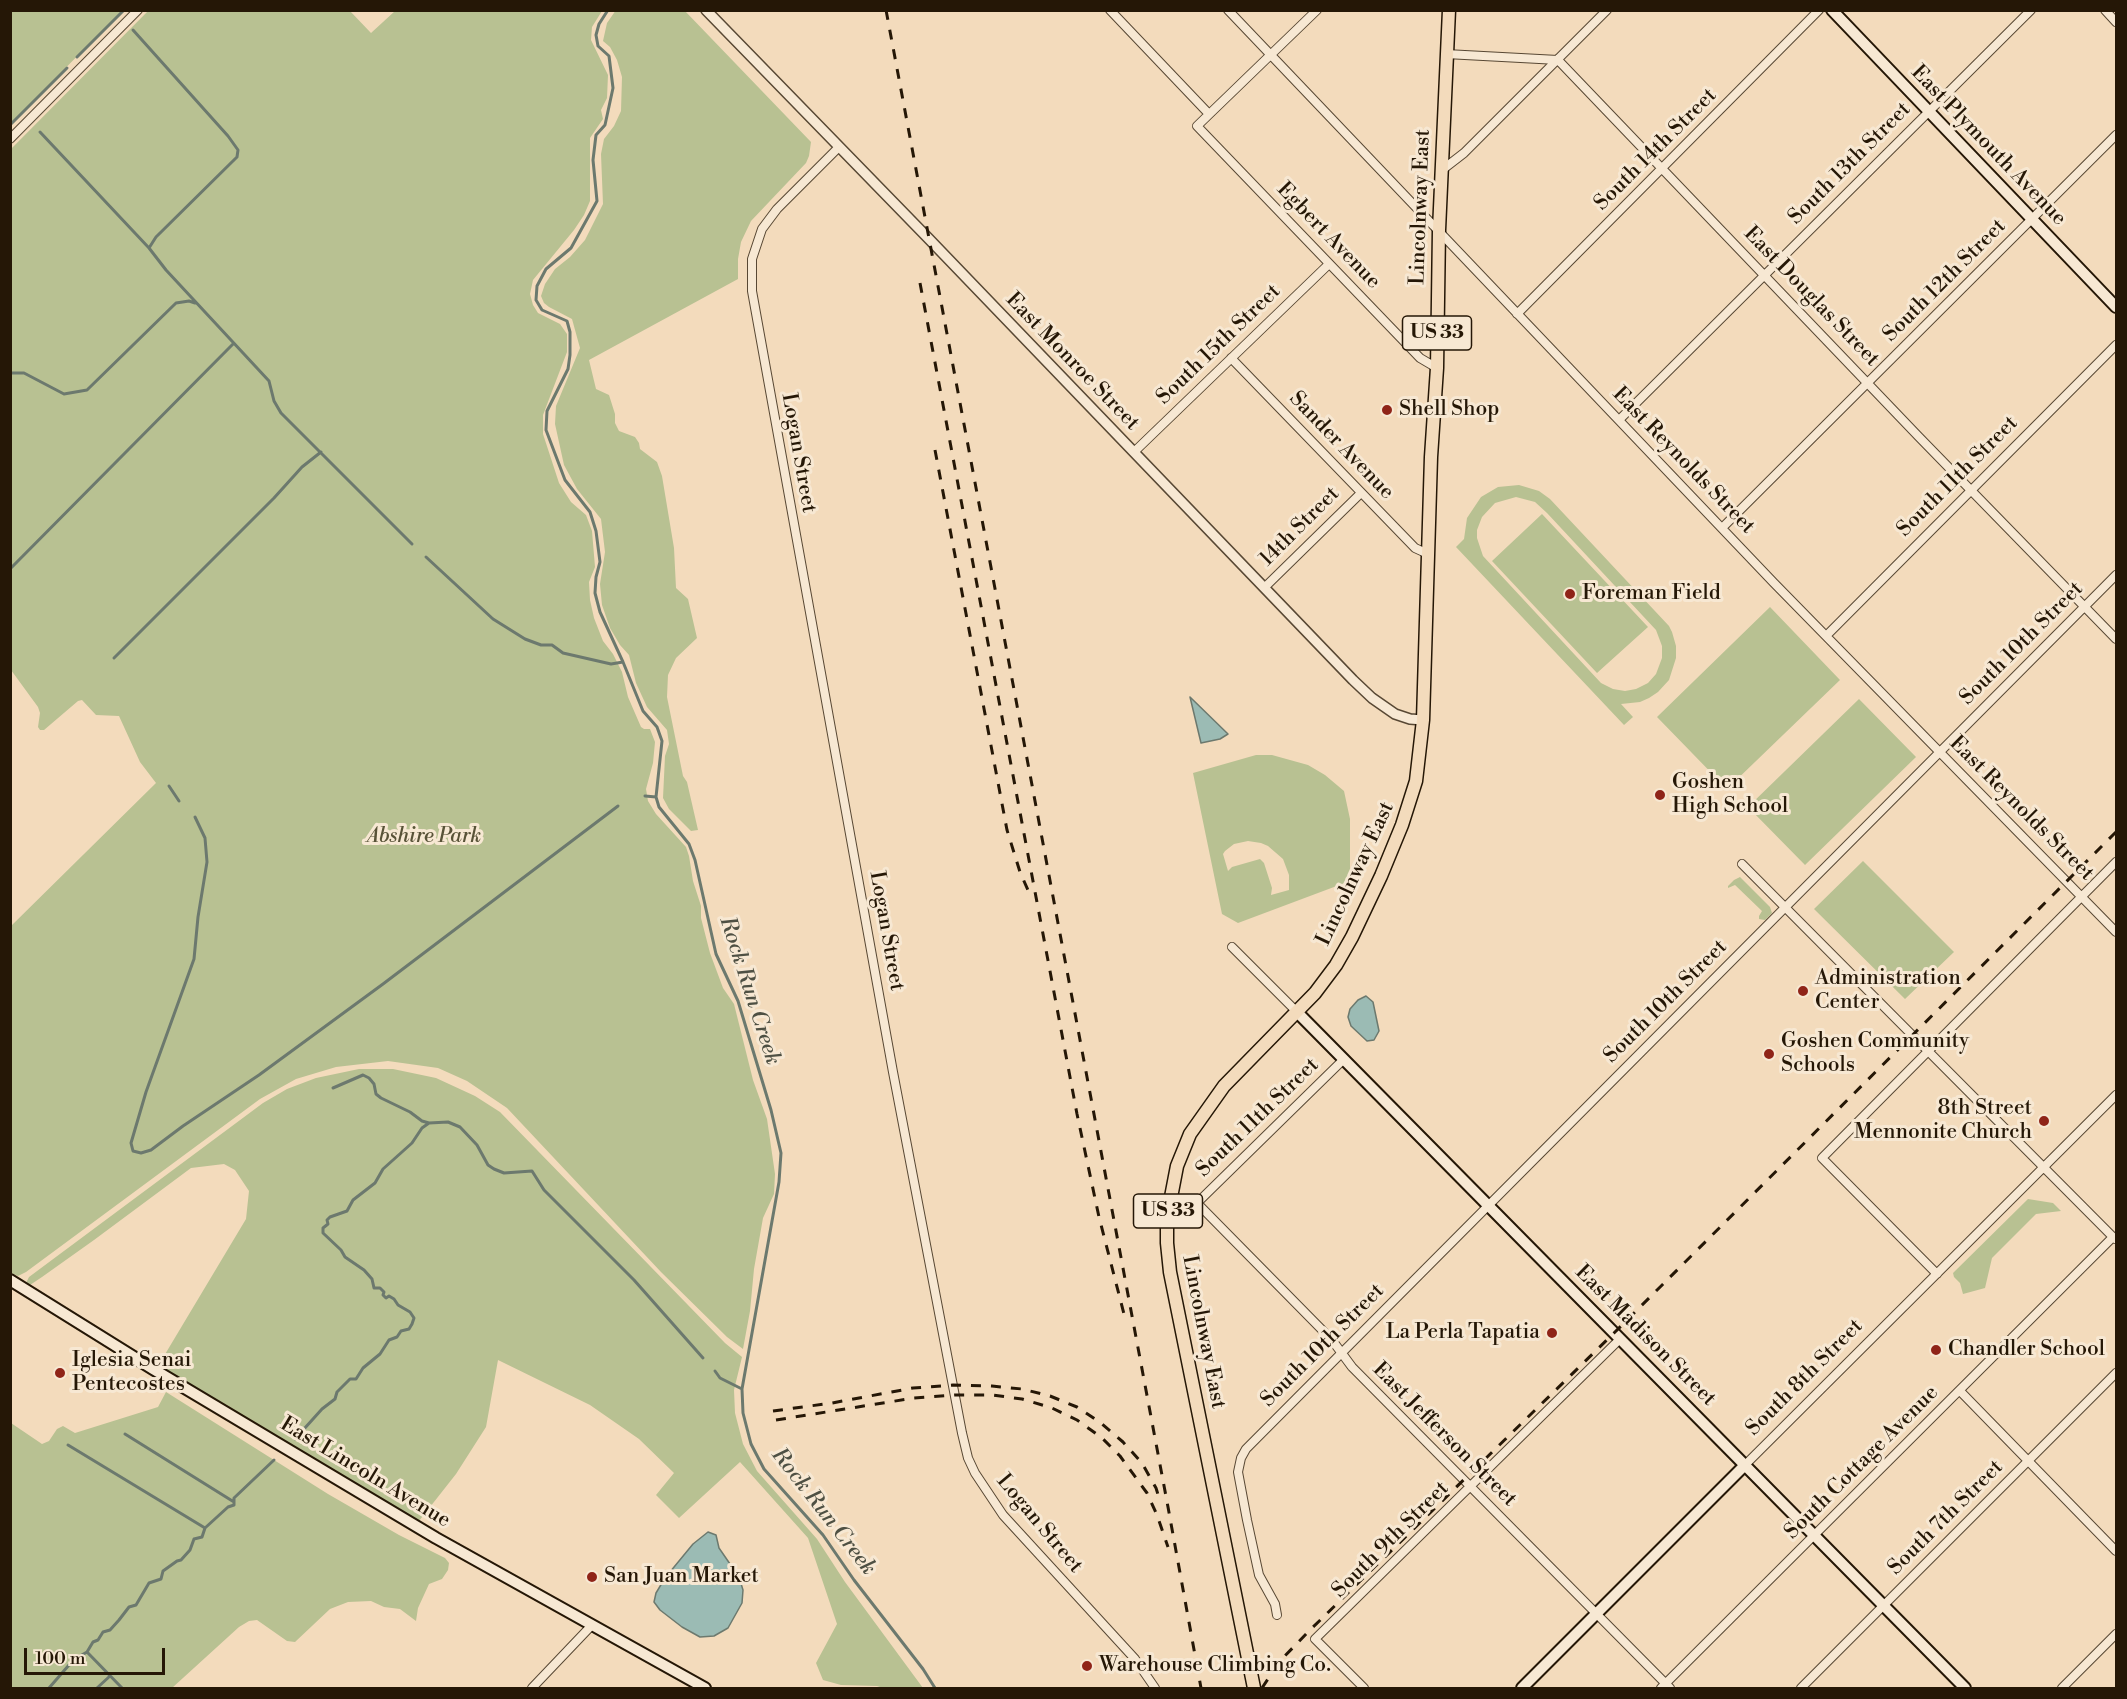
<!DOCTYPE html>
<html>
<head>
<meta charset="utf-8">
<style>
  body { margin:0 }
  #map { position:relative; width:2127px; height:1699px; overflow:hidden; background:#f3dbbc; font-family:"Libre Bodoni",serif }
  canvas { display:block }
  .frame { position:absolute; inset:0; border:12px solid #251706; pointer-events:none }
  .scale { position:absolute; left:24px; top:1648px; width:141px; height:27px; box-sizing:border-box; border:3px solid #251706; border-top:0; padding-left:8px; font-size:18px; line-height:21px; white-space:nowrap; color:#251706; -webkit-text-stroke:4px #f7e8d3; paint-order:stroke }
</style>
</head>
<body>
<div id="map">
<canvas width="2127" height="1699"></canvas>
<div class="frame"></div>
<div class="scale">100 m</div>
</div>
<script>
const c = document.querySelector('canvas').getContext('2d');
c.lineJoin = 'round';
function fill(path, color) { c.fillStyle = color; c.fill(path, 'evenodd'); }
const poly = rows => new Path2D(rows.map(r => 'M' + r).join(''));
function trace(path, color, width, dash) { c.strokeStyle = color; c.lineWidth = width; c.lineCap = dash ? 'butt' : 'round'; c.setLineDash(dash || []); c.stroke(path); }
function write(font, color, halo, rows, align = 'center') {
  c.font = font + ' "Libre Bodoni",serif'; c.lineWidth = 6; c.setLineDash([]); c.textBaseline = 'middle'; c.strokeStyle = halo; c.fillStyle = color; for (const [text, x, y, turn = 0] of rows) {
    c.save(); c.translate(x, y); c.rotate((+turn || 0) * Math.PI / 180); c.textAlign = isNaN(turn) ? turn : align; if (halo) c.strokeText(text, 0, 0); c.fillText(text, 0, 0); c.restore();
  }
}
fill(poly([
  [11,10,122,11,11,123,10,11],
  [616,10,685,11,811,142,809,156,806,163,751,221,741,242,738,259,738,279,589,360,596,389,609,395,615,414,615,423,619,431,635,437,639,443,640,449,657,462,662,476,674,548,676,588,688,599,697,638,676,658,668,675,667,697,683,776,687,782,698,830,691,831,669,809,663,798,665,756,669,744,667,730,647,707,636,683,629,655,620,645,610,628,602,605,600,584,605,552,601,519,577,489,564,465,555,424,556,406,580,348,572,319,549,307,544,303,541,296,545,284,555,269,570,257,585,240,603,204,601,154,604,139,614,126,621,111,622,77,617,60,610,47,603,41,607,23],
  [148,11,350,11,371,33,395,11,602,11,592,27,591,40,608,75,607,98,601,110,603,119,590,138,590,201,584,215,574,230,533,280,530,294,533,305,538,313,560,324,567,334,567,352,543,415,543,434,559,483,571,502,586,515,592,531,595,567,589,582,590,600,594,618,603,641,613,654,622,672,628,697,641,727,644,729,650,729,655,742,653,763,646,789,648,801,656,814,686,847,689,856,693,881,701,906,701,918,710,953,723,988,734,1004,753,1080,767,1119,775,1174,774,1194,763,1218,754,1269,750,1311,743,1349,727,1337,661,1272,507,1108,467,1081,438,1068,388,1061,336,1067,296,1079,260,1099,26,1272,18,1276,11,1273,11,926,156,783,140,762,119,716,96,715,82,700,78,701,44,730,40,730,38,727,40,713,38,707,11,670,11,149],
  [1519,485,1539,491,1550,499,1669,626,1672,632,1676,646,1676,658,1669,680,1658,692,1649,698,1640,702,1621,704,1633,717,1624,725,1456,547,1464,539,1467,518,1481,497,1498,487],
  [1516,497,1535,502,1547,513,1656,630,1662,646,1662,658,1656,674,1648,683,1636,689,1625,691,1613,689,1601,683,1483,556,1477,538,1477,530,1482,517,1495,503],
  [1542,514,1648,627,1597,673,1492,561],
  [1770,607,1840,680,1727,789,1657,717],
  [1859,699,1916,757,1805,865,1748,807],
  [1256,755,1272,755,1308,765,1325,775,1344,791,1350,819,1350,881,1238,923,1222,914,1193,773],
  [1248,841,1261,843,1268,846,1283,859,1289,875,1289,890,1271,895,1272,888,1264,863,1260,859,1232,867,1228,871,1223,854,1225,851,1234,844],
  [1863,861,1954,952,1905,999,1814,909],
  [1740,877,1770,907,1772,913,1765,920,1759,919,1759,916,1762,911,1735,885,1728,888,1728,886,1734,880],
  [359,1069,393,1069,436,1078,475,1096,500,1112,725,1343,742,1357,734,1390,735,1413,743,1444,757,1471,817,1539,845,1582,923,1688,883,1688,877,1686,841,1685,823,1680,816,1663,837,1624,808,1538,740,1462,679,1518,656,1495,674,1473,639,1439,590,1405,498,1360,486,1427,456,1474,419,1521,175,1379,158,1366,246,1219,249,1191,235,1170,224,1164,191,1168,94,1240,42,1277,30,1285,26,1283,29,1277,263,1103,287,1089,316,1078],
  [2028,1199,2053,1203,2061,1211,2036,1214,1992,1258,1985,1288,1963,1294,1960,1283,1954,1277,1953,1273],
  [166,1392,328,1494,399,1535,445,1558,449,1563,448,1570,442,1579,429,1584,418,1608,416,1621,400,1609,384,1607,371,1601,348,1602,330,1609,295,1642,287,1641,257,1620,249,1621,239,1627,172,1688,11,1688,11,1423,42,1444,49,1441,57,1429,63,1426,75,1433,158,1407]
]), '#b8c192');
const water = poly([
  [1190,697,1228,734,1220,739,1201,743,1190,697],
  [1366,996,1373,1002,1379,1031,1374,1040,1367,1041,1351,1026,1348,1017,1350,1009,1358,1000,1366,996],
  [708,1532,716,1535,719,1548,739,1577,743,1590,742,1603,728,1628,714,1636,700,1637,682,1627,660,1610,654,1602,656,1593,665,1578,693,1544,708,1532]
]);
fill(water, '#9bbbb4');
trace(water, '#6c796e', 1.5);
trace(poly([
  [608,10,599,24,596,35,598,46,609,56,613,88,605,125,596,135,593,160,597,201,571,248,546,269,537,286,536,300,542,310,567,321,570,332,570,355,568,369,547,411,546,430,565,480,590,512,596,531,600,562,596,577,595,593,600,612,623,662,643,711,657,727,662,741,656,797,659,807,689,844,695,860,716,954,738,1001,771,1110,781,1153,779,1182,742,1389,743,1413,751,1444,764,1469,823,1535,854,1580,923,1669,935,1688],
  [133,30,228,136,238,150,237,157,156,237,149,248,166,270,269,381,274,401,281,413,412,544],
  [77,57,124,10],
  [10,125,67,68],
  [40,132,149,248],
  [10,373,24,373,64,394,87,390,176,303,189,301,195,303],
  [426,557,493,619,525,639,541,645,552,645,563,653,611,664,623,662],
  [10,569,233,344],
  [114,658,274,498,302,467,321,452],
  [169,786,179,801],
  [645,796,656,797],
  [195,817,205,838,207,862,198,917,194,959,146,1092,131,1143,133,1151,141,1153,151,1150,183,1126,259,1075,383,984,618,806],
  [333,1088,363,1075,369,1078,374,1084,376,1094,381,1098,410,1112,422,1121,429,1123],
  [715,1371,720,1378,742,1389],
  [125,1434,234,1502],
  [295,1439,322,1409,335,1399,337,1392,350,1379,356,1379,363,1368,380,1354,389,1340,397,1337,401,1331,409,1329,412,1324,414,1318,410,1312,398,1305,394,1299,389,1296,386,1298,383,1295,384,1292,380,1288,374,1288,372,1279,364,1270,345,1257,341,1250,323,1233,323,1228,328,1224,327,1220,330,1217,347,1211,353,1200,375,1183,383,1169,412,1143,422,1128,429,1123,448,1122,460,1127,477,1145,488,1165,494,1169,504,1173,532,1171,544,1190,634,1280,703,1358],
  [68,1445,205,1528],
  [87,1652,122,1688],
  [49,1688,69,1665,74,1663,80,1656,87,1652,93,1642,98,1640,103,1632,110,1630,119,1620,129,1607,136,1605,149,1583,161,1579,163,1571,177,1561,181,1560,190,1550,194,1539,202,1537,205,1528,228,1507,234,1505,234,1498,274,1460],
  [97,1688,110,1676]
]), '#6c796e', 3);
const minor = poly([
  [1110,10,1209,114],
  [1228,10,1774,583,2116,932],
  [1317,10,1197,126,1420,358,1437,368],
  [2105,10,2116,22],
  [1446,54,1558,60,1919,437,2116,639],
  [10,139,138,10],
  [839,147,777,209,762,229,752,259,752,291,893,1072,962,1433,968,1458,975,1473,1003,1515,1135,1659,1155,1688],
  [1442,170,1464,153,1607,10],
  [1517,314,1819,10],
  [1231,358,1415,548,1428,554],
  [1619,420,2031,10],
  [1134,452,1329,264],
  [1722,528,2116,135],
  [1265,587,1361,493],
  [1826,636,2116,345],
  [1742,864,2115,1239],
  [1232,947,1296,1011],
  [1344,1059,1197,1203,1332,1340,1352,1367,1670,1688],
  [1937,1274,1822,1158,2116,862],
  [1960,1391,2116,1551],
  [1745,1465,2116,1095],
  [1277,1615,1275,1604,1259,1575,1247,1520,1238,1472,1241,1458,1246,1449,2116,575],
  [532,1688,592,1625],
  [1364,1688,1315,1639,1620,1339],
  [1661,1688,2113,1237],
  [1801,1688,2116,1373],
  [2062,1688,2116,1634]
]);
const tertiary = poly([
  [706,10,929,239,1353,680,1372,698,1395,714,1410,719,1423,720]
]);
const secondary = poly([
  [1832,10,2116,307],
  [1296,1011,1965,1688],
  [10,1280,153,1369,436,1538,705,1688],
  [1522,1688,1745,1465]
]);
const trunk = poly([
  [1254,1688,1170,1272,1167,1243,1167,1218,1177,1166,1190,1134,1224,1086,1315,993,1336,965,1352,937,1381,876,1402,825,1416,781,1423,720,1431,457,1437,368,1439,230,1449,10]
]);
trace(minor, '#584834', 10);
trace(tertiary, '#584834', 12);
trace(secondary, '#251706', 14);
trace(trunk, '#251706', 15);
trace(minor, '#f7e8d3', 8);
trace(tertiary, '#f7e8d3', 9);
trace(secondary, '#f7e8d3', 10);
trace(trunk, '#f3dbbc', 12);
trace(poly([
  [886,10,1168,1507,1201,1688],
  [920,283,1077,1114,1099,1217,1124,1314],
  [935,450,1007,830,1020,872,1031,897],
  [773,1411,832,1403,913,1388,953,1385,992,1386,1022,1389,1050,1396,1077,1407,1101,1423,1123,1442,1142,1463,1156,1488,1160,1501],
  [776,1420,914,1398,955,1395,992,1395,1022,1399,1052,1408,1077,1420,1102,1438,1120,1456,1147,1493,1157,1515,1168,1547],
  [1262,1688,1280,1661,1308,1632,1614,1333,2116,832]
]), '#251706', 3, [10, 10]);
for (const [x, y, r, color] of [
  [1387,410,6,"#8f2418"],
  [1570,594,6,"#8f2418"],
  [1660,795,6,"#8f2418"],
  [1803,991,6,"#8f2418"],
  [1769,1054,6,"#8f2418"],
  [2044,1121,6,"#8f2418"],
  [1552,1333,6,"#8f2418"],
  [1936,1350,6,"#8f2418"],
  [60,1373,6,"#8f2418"],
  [592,1577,6,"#8f2418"],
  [1087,1666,6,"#8f2418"]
]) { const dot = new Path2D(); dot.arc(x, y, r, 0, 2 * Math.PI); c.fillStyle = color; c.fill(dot); trace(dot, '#f7e8d3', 2); }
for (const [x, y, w] of [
  [1437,333,69],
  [1168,1211,69]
]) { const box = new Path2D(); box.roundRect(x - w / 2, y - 17, w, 34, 4.5); c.fillStyle = '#f7e8d3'; c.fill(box); trace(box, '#251706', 1.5); }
write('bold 20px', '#251706', null, [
  ["US 33",1437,333],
  ["US 33",1168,1211]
]);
write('21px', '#251706', '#f7e8d3', [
  ["East Plymouth Avenue",1988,146,46],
  ["South 14th Street",1656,150,-45],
  ["South 13th Street",1850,164,-45],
  ["Lincolnway East",1421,207,-88],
  ["Egbert Avenue",1328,236,46],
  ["South 12th Street",1945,281,-45],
  ["East Douglas Street",1811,297,46],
  ["South 15th Street",1219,345,-44],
  ["East Monroe Street",1072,362,46],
  ["Sander Avenue",1341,446,46],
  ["Logan Street",798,453,80],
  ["East Reynolds Street",1683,461,46],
  ["South 11th Street",1958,477,-45],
  ["14th Street",1300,527,-45],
  ["South 10th Street",2022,644,-45],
  ["East Reynolds Street",2021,809,45],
  ["Lincolnway East",1356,874,-65],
  ["Logan Street",886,931,80],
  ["South 10th Street",1666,1002,-45],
  ["South 11th Street",1258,1118,-44],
  ["Lincolnway East",1203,1332,79],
  ["East Madison Street",1645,1336,45],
  ["South 10th Street",1323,1346,-45],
  ["South 8th Street",1805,1378,-45],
  ["East Jefferson Street",1444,1435,45],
  ["South Cottage Avenue",1862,1463,-45],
  ["East Lincoln Avenue",365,1473,31],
  ["South 7th Street",1946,1518,-45],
  ["Logan Street",1039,1524,50],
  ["South 9th Street",1391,1540,-45]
]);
write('21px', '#251706', '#f7e8d3', [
  ["Shell Shop",1399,410],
  ["Foreman Field",1582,594],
  ["Goshen",1672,783],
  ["High School",1672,807],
  ["Administration",1815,979],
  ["Center",1815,1003],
  ["Goshen Community",1781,1042],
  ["Schools",1781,1066],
  ["8th Street",2032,1109,"right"],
  ["Mennonite Church",2032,1133,"right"],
  ["La Perla Tapatia",1540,1333,"right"],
  ["Chandler School",1948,1350],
  ["Iglesia Senai",72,1361],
  ["Pentecostes",72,1385],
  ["San Juan Market",604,1577],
  ["Warehouse Climbing Co.",1099,1666]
], 'left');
write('italic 21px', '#585237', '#f7e8d3', [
  ["Abshire Park",424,837]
]);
write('italic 22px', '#4e5043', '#f7e8d3', [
  ["Rock Run Creek",749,991,72],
  ["Rock Run Creek",823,1512,52]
]);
</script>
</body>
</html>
